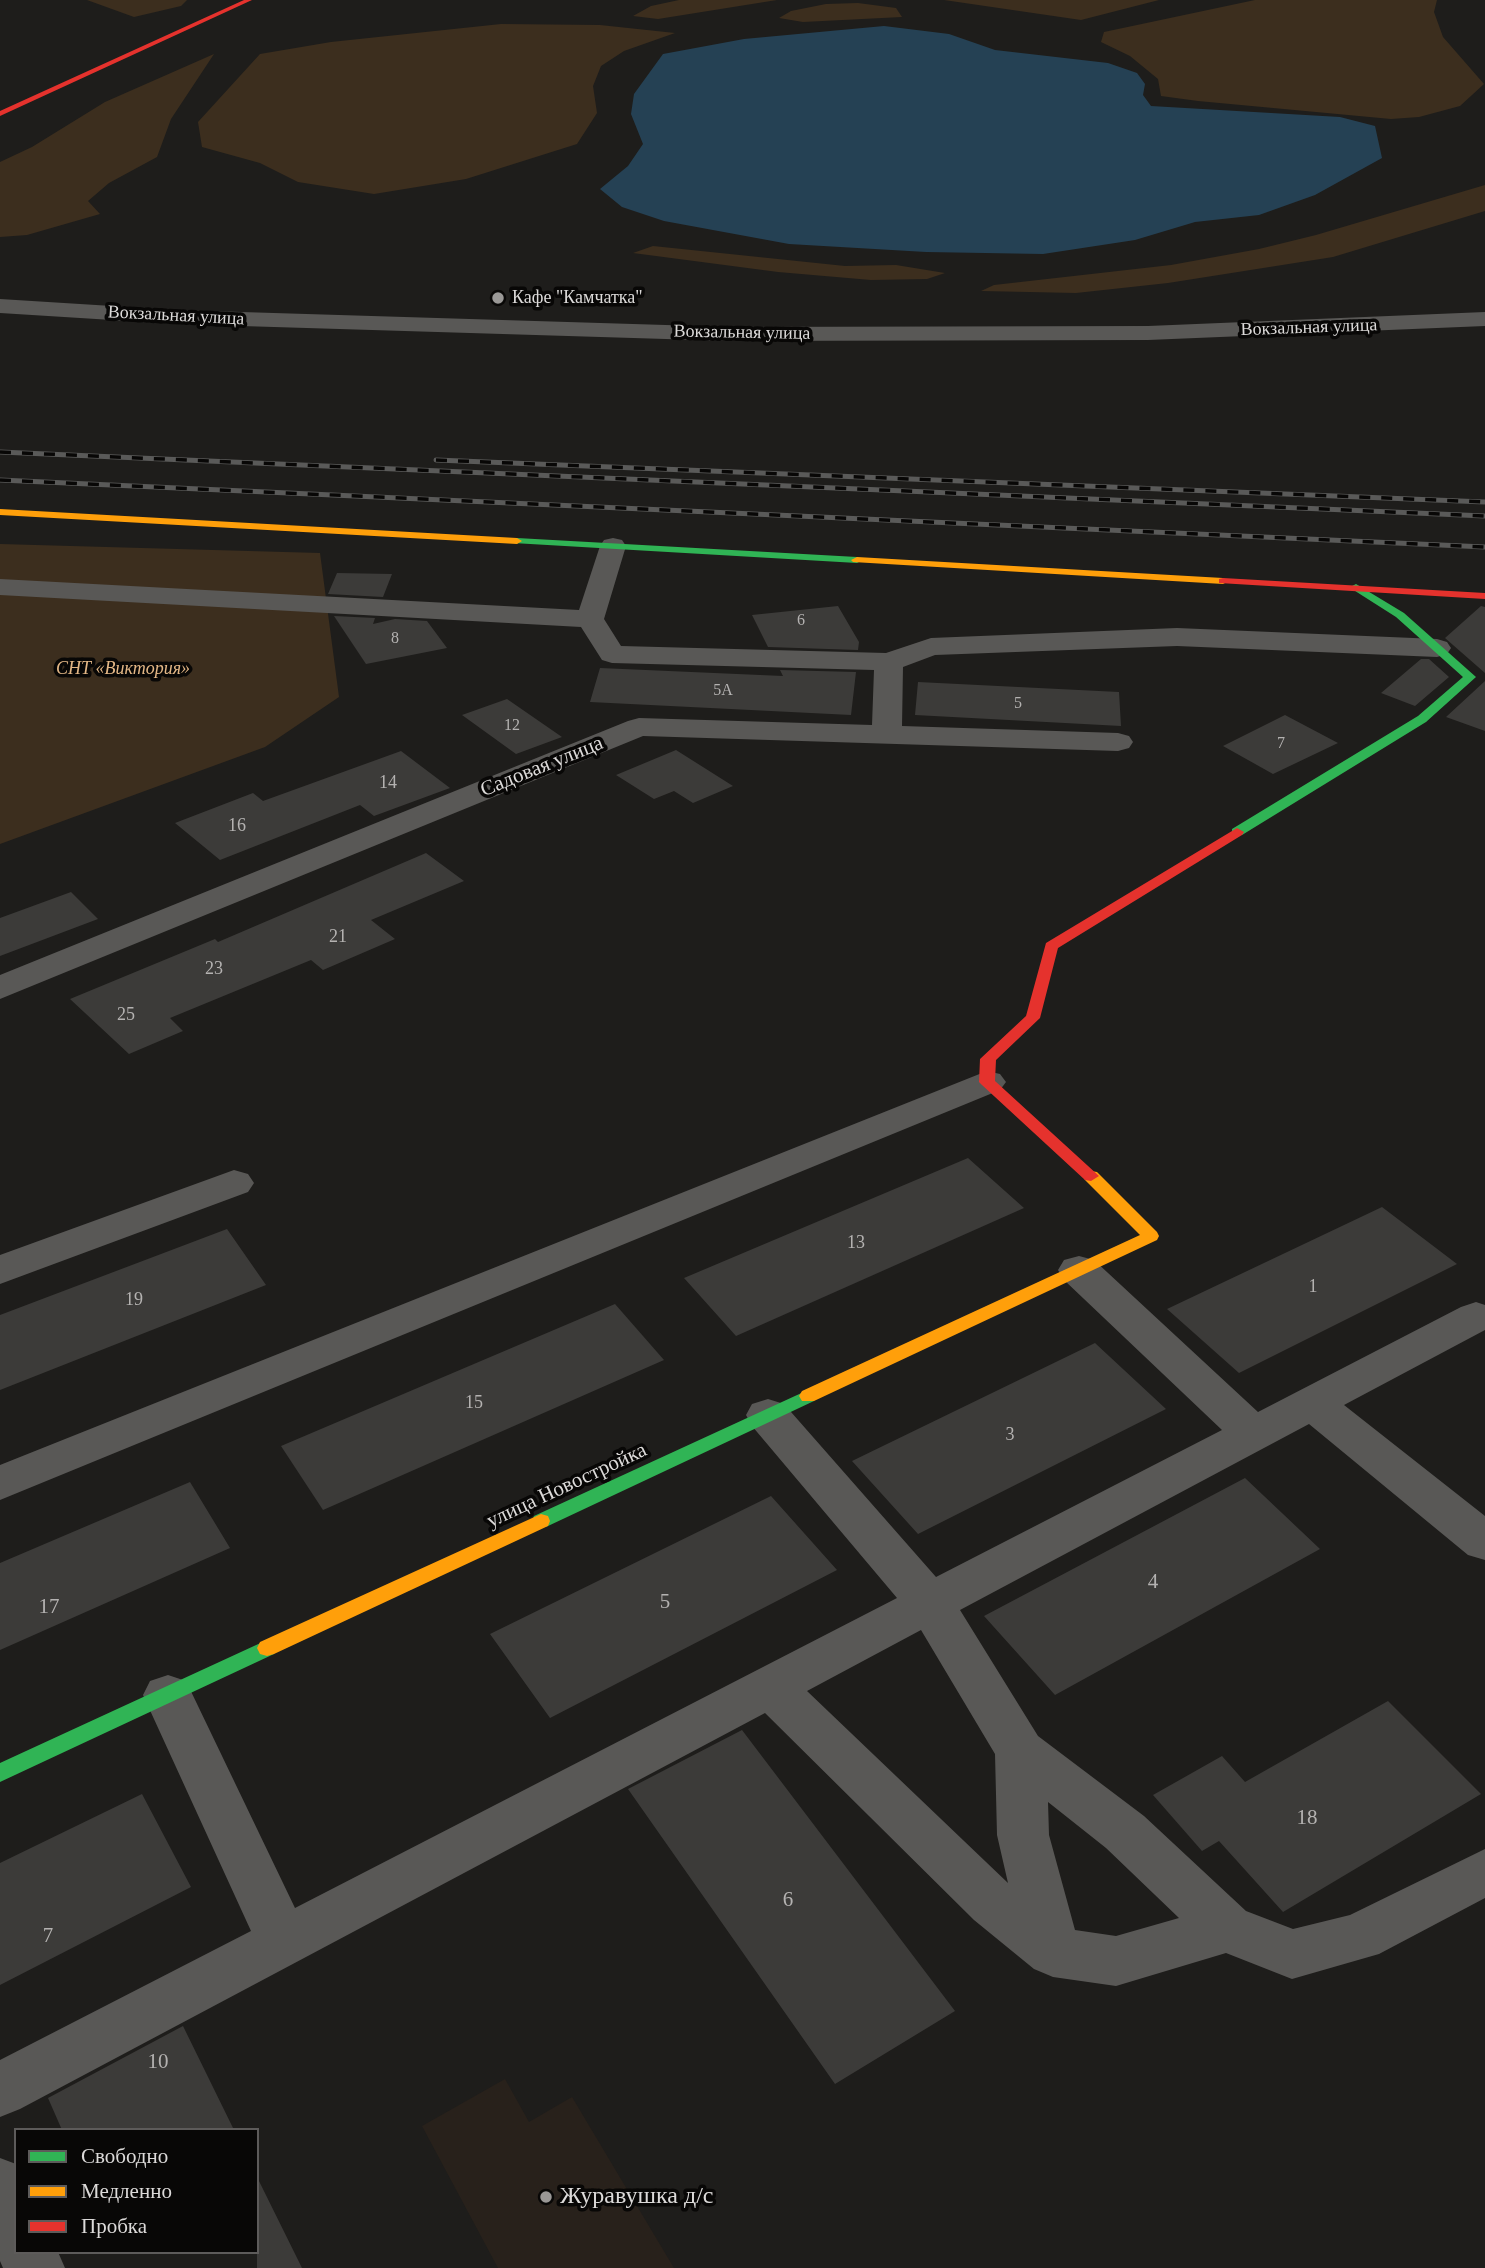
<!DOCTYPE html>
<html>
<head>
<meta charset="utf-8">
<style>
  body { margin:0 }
  #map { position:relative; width:1485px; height:2268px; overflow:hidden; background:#1e1d1b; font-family:Georgia,serif }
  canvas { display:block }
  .legend { position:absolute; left:14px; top:2128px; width:245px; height:126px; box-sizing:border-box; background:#080706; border:2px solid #5d5b5a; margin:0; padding:9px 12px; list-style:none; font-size:21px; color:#dcdad9 }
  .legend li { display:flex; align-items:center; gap:14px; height:35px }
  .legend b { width:35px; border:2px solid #5d5b5a }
</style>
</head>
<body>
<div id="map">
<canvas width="1485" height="2268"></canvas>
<ul class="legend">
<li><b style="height:9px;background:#30b455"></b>Свободно</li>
<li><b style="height:9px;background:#ff9f0a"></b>Медленно</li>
<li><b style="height:9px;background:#e5322d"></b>Пробка</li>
</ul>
</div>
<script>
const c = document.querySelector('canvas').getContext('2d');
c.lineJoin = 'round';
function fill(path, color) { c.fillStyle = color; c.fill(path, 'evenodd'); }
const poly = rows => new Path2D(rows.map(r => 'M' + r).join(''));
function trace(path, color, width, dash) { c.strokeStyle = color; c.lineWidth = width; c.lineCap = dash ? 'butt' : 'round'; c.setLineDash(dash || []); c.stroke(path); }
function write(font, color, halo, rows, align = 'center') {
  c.font = font + ' Georgia,serif'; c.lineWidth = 7; c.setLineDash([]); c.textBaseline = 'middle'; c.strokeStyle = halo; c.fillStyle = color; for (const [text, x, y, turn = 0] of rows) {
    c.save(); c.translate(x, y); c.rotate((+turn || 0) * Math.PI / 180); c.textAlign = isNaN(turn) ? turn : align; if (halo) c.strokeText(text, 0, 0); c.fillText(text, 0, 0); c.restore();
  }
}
fill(poly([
  [505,2079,529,2122,572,2097,674,2268,498,2268,422,2126]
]), '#28211b');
fill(poly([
  [87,0,187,0,181,6,134,17],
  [679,0,777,0,658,19,633,16,651,6],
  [944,0,1159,0,1081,20],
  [1255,0,1437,0,1434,12,1443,37,1484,84,1460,106,1419,117,1391,119,1198,101,1161,96,1158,79,1130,56,1101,42,1104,32],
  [858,3,896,8,902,17,803,22,779,18,791,11,826,4],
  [501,24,600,25,675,33,624,51,601,66,593,86,597,113,577,144,466,179,374,194,298,182,260,163,202,147,198,122,260,54,331,42],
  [214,54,171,119,157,157,109,183,88,201,100,214,27,235,0,237,0,162,32,147,105,102],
  [1485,185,1485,211,1333,257,1168,283,1076,293,981,291,994,285,1171,265,1259,249,1316,235],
  [653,246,845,266,896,265,945,273,927,279,871,280,778,272,633,253],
  [0,544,320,553,339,697,265,747,0,844]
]), '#3c2e1e');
fill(poly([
  [884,26,949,34,995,50,1108,63,1137,73,1145,84,1143,95,1151,106,1340,117,1375,126,1382,158,1315,195,1259,215,1195,222,1135,240,1043,254,926,252,789,244,664,221,622,207,600,189,628,166,643,144,631,114,634,94,663,54,744,39]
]), '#254154');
fill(poly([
  [337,573,392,574,383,597,328,594],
  [838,606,859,642,858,650,768,647,752,615],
  [1481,606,1485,607,1485,673,1445,638],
  [334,616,375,618,373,624,395,619,427,621,447,648,366,664],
  [1421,659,1429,659,1449,677,1415,706,1381,693],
  [600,668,783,676,780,670,856,672,851,715,590,702],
  [1485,681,1485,731,1446,717],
  [918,682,1119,692,1121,726,915,715],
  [507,699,562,737,516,754,462,715],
  [1285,715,1338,743,1273,774,1223,746],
  [676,750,733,786,693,803,674,791,654,799,616,775],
  [401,751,450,788,374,816,360,805,220,860,175,823,253,793,263,801],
  [426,853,464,881,371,920,395,939,323,970,311,960,170,1018,183,1031,129,1054,70,999,215,939,218,942],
  [71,892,98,919,0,956,0,918],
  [968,1158,1024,1208,736,1336,684,1278],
  [1382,1207,1457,1264,1239,1373,1167,1309],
  [227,1229,266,1285,0,1390,0,1315],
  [615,1304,664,1360,323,1510,281,1446],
  [1095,1343,1166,1409,918,1534,852,1461],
  [1245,1478,1320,1549,1055,1695,984,1616],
  [190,1482,230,1548,0,1650,0,1563],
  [771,1496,837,1570,550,1718,490,1634],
  [1388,1701,1481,1794,1283,1912,1219,1841,1202,1851,1153,1795,1222,1756,1245,1782],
  [742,1730,955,2011,835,2084,628,1789],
  [142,1794,191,1887,0,1985,0,1863],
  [183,2026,234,2130,62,2130,48,2098],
  [257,2177,302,2268,257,2268]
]), '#3c3b39');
fill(poly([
  [0,299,176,310,731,327,1148,326,1485,312,1485,326,1148,340,731,341,176,324,0,313,0,299],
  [613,538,622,540,626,546,604,619,621,646,886,653,931,638,1177,628,1437,639,1447,642,1451,648,1447,654,1437,657,1177,646,935,655,903,667,902,726,1118,733,1129,736,1133,742,1129,748,1118,751,643,736,0,999,0,975,628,721,639,718,872,725,874,670,612,663,602,660,581,627,0,595,0,579,579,610,600,546,604,540,613,538],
  [987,1071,1000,1074,1006,1082,1000,1090,0,1500,0,1465,987,1071],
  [234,1170,248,1174,254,1183,248,1192,0,1284,0,1255,234,1170],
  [1079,1256,1094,1260,1258,1412,1461,1307,1476,1302,1485,1305,1485,1330,1344,1405,1485,1516,1485,1560,1468,1555,1309,1424,960,1610,1038,1736,1144,1816,1246,1911,1293,1929,1350,1915,1485,1849,1485,1898,1379,1954,1292,1979,1226,1953,1116,1986,1053,1977,1034,1969,974,1920,765,1713,20,2109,0,2117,0,2060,251,1931,143,1695,150,1681,168,1675,186,1681,295,1908,897,1598,752,1426,746,1415,752,1404,768,1399,784,1404,936,1577,1222,1430,1064,1280,1058,1270,1064,1260,1079,1256],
  [921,1630,995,1754,997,1835,1008,1883,807,1691,921,1630],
  [1048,1802,1106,1848,1179,1918,1116,1936,1075,1930,1049,1835,1048,1802],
  [0,2158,16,2164,16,2252,58,2252,65,2268,3,2268,0,2261,0,2158]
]), '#595856');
fill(poly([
  [517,538,857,557,863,560,857,563,513,543,513,539,517,538],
  [1356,584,1404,613,1476,677,1426,722,1242,835,1232,835,1232,829,1418,716,1463,677,1396,617,1352,589,1350,587,1356,584],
  [808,1390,814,1391,817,1396,814,1401,548,1526,541,1528,534,1526,532,1521,534,1516,808,1390],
  [267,1640,274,1642,277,1648,274,1654,0,1782,0,1763,267,1640]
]), '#30b455');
fill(poly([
  [0,509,517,538,522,541,517,544,0,515,0,509],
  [857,557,1223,578,1229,581,1223,584,853,562,851,560,857,557],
  [1091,1171,1097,1172,1157,1232,1159,1236,1157,1240,814,1401,802,1401,799,1396,802,1391,1140,1235,1085,1180,1083,1176,1091,1171],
  [541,1514,548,1516,550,1521,548,1526,274,1654,267,1656,260,1654,257,1648,260,1642,541,1514]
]), '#ff9f0a');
fill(poly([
  [244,0,252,0,0,116,0,111,244,0],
  [1223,578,1485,593,1485,599,1219,583,1219,579,1223,578],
  [1237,828,1244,832,1242,835,1058,948,1040,1018,996,1060,995,1081,1099,1176,1091,1181,1085,1180,982,1085,979,1082,980,1059,1026,1016,1046,943,1237,828]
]), '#e5322d');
const rail = poly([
  [0,452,1485,516],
  [436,460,1485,502],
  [0,480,1485,547]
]);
trace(rail, '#5a5a59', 5);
trace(rail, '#080706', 3.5, [11]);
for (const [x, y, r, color] of [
  [498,298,7,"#9a9896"],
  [546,2197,7,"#9a9896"]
]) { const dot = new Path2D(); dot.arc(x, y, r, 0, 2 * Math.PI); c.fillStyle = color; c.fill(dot); trace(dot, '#080706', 2.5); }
write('16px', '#b4b2b1', null, [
  ["6",801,621],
  ["8",395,639],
  ["5А",723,691],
  ["5",1018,704],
  ["12",512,726],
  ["7",1281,744]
]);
write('18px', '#dcdad9', '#080706', [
  ["Кафе \"Камчатка\"",512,298]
], 'left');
write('18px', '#dcdad9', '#080706', [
  ["Вокзальная улица",176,316,3],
  ["Вокзальная улица",1309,328,-2],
  ["Вокзальная улица",742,333,1]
]);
write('italic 18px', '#e3b786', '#080706', [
  ["СНТ «Виктория»",123,669]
]);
write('18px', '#b4b2b1', null, [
  ["14",388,783],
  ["16",237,826],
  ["21",338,937],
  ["23",214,969],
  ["25",126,1015],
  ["13",856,1243],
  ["1",1313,1287],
  ["19",134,1300],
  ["15",474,1403],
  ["3",1010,1435]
]);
write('21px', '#dcdad9', '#080706', [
  ["Садовая улица",542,767,-22],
  ["улица Новостройка",567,1486,-25]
]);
write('21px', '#b4b2b1', null, [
  ["4",1153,1582],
  ["5",665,1602],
  ["17",49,1607],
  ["18",1307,1818],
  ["6",788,1900],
  ["7",48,1936],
  ["10",158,2062]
]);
write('24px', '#dcdad9', '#080706', [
  ["Журавушка д/с",560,2197]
], 'left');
</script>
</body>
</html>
